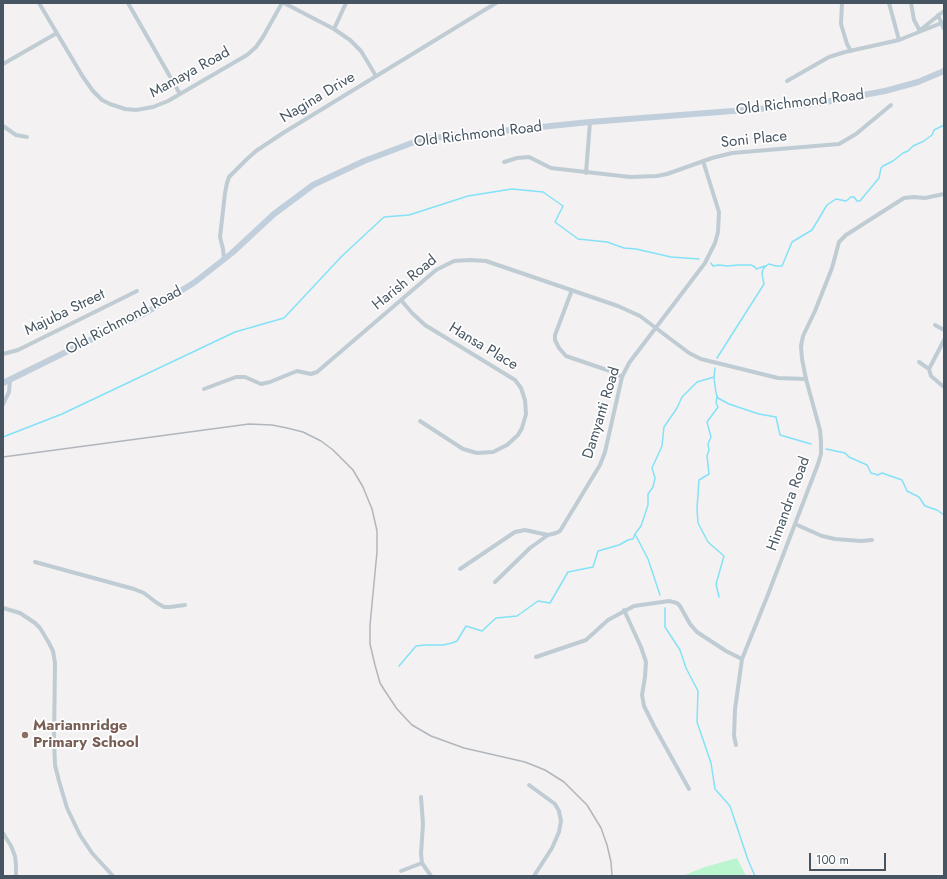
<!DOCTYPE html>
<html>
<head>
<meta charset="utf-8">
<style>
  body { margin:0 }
  #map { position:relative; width:947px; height:879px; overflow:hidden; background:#f3f1f1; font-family:Jost,sans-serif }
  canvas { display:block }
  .frame { position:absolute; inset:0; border:4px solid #465561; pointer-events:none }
  .scale { position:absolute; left:809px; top:853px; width:77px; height:18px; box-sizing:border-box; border:2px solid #465561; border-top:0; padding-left:5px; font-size:12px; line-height:14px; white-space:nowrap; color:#465561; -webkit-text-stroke:3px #fff; paint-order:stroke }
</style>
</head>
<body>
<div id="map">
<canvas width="947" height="879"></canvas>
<div class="frame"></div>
<div class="scale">100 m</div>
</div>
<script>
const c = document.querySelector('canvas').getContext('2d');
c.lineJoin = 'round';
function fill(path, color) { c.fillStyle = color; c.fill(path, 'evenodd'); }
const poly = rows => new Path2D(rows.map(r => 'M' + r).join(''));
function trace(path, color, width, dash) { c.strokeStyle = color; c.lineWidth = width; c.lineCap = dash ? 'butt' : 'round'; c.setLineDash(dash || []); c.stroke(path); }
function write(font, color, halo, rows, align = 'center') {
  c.font = font + ' Jost,sans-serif'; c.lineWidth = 3.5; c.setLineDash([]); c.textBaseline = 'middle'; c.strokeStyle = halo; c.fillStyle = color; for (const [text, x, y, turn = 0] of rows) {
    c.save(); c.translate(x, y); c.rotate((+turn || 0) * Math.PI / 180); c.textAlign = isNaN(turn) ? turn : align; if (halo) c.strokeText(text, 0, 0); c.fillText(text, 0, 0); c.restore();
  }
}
fill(poly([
  [737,858,746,876,682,876,705,867]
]), '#bbf5d0');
trace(poly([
  [711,263,713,266,719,265,728,266,738,265,751,265,755,267,756,269,765,266],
  [717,358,764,284,762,274,763,269,766,266,769,264,776,266,782,266,792,242,812,230,827,205,836,199,846,201,851,197,854,197,857,201,860,201,879,178,881,168,883,166,893,161,903,153,908,151,913,146,924,141,932,135,934,130,944,125],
  [714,378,716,393,718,398,729,404,759,414,776,417,780,435,811,444],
  [717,396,716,403,718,407,707,422,711,437,708,444,709,450,707,456,709,474,699,480,697,509,698,523,708,542,724,556,716,584,719,597],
  [3,437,62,414,235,332,284,318,342,256,384,217,409,215,468,196,512,189,543,192,563,206,555,222,578,239,607,242,624,248,636,249,671,257,699,259],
  [826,449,845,453,849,457,867,465,871,473,878,475,882,473,902,480,907,491,919,497,925,506,937,510,944,515],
  [660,595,648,559,635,534,641,526,648,505,648,494,653,487,655,478,652,468,662,446,664,427,677,408,682,397,697,382,714,377,715,368],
  [665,608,665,627,680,650,686,668,698,691,697,722,711,763,715,789,730,806,748,860,755,876],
  [399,666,416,646,425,645,443,645,452,643,457,641,466,626,482,631,496,618,517,616,538,601,550,603,568,572,593,567,598,551,619,545,628,540,633,539,635,534]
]), '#83e2f7', 1.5);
trace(poly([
  [39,3,83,77,93,91,102,100,110,104,125,109,136,110,153,107,168,101,247,55,256,47,263,37,282,3],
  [128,3,180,94],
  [284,3,334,29,350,40,361,51,376,76],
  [842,3,841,24,847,44,851,51],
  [889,3,899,40],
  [911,3,914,20,920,31],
  [938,15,944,29],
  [334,29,346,3],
  [919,31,944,11],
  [3,64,57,33],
  [787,81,829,57,845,52,899,40,944,22],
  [3,126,16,135,27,137],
  [504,162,517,158,529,157,551,168,630,177,657,176,667,174,712,158,732,153,839,144,856,134,891,105],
  [586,173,590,122],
  [224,259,223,249,220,237,225,193,227,183,229,177,247,159,256,151,283,133,496,3],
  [572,290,555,335,555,340,559,348,566,356,610,371,622,377],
  [401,300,412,313,425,325,515,380,521,388,525,400,526,414,522,428,518,435,507,445,493,452,477,453,463,449,420,421],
  [935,325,944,330],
  [3,354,18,350,137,291],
  [919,362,929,369,931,376,944,387],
  [929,369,944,340],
  [806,379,802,359,801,346,803,336,815,311,832,268,839,242,846,235,904,198,914,197,925,198,944,194],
  [204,389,236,377,245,377,261,384,270,382,297,371,311,374,317,372,436,270,454,261,470,260,486,261,618,306,640,316,689,353,701,359,778,378,806,379,820,430,821,442,821,454,818,464,767,597,742,659,735,709,734,736,736,745],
  [3,404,9,392,10,379],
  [795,524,822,536,835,539,861,541,872,540],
  [35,562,134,589,144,593,157,603,164,607,170,607,185,605],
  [460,569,515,532,525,530,548,535,556,533,560,531,600,465,605,452,622,377,629,363,705,263,715,243,718,232,719,212,703,161],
  [495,582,530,548,548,535],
  [3,608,20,613,35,623,40,628,49,643,53,651,55,663,54,740,55,765,59,781,67,808,80,835,92,853,113,876],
  [624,610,641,647,646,662,645,677,642,695,644,706,654,726,689,789],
  [536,657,586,640,608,620,634,606,669,601,677,603,680,606,690,624,697,632,726,651,742,659],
  [529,785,555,804,559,811,561,821,559,832,552,848,534,876],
  [421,797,423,824,421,854,422,863,431,876],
  [3,833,11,846,15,856,16,865,16,876],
  [401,871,422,863]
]), '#c0ccd4', 4);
trace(poly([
  [3,383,149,311,195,282,232,253,274,214,313,185,364,161,417,141,432,138,590,122,797,106,825,102,885,91,918,82,944,71]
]), '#c1cfdc', 6);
trace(poly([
  [3,457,249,424,272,425,287,428,303,432,321,441,333,450,353,470,363,487,372,509,377,531,377,552,370,625,370,644,375,665,380,683,385,691,397,709,412,725,431,736,464,748,525,762,545,770,564,782,587,805,601,828,607,845,611,862,612,876]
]), '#b2b6bc', 1.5);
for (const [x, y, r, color] of [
  [25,735,4,"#8d6e63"]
]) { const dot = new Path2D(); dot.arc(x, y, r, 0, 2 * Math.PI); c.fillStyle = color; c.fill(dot); trace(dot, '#fff', 1.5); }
write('15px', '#465561', '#fff', [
  ["Mamaya Road",190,73,-29],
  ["Nagina Drive",318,98,-31],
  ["Old Richmond Road",800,103,-7],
  ["Old Richmond Road",478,135,-7],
  ["Soni Place",754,140,-6],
  ["Harish Road",405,283,-39],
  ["Majuba Street",65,313,-26],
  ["Old Richmond Road",124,321,-28],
  ["Hansa Place",483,347,31],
  ["Damyanti Road",602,413,-73],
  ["Himandra Road",789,504,-70]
]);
write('bold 15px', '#785e54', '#fff', [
  ["Mariannridge",33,726],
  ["Primary School",33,743]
], 'left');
</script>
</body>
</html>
